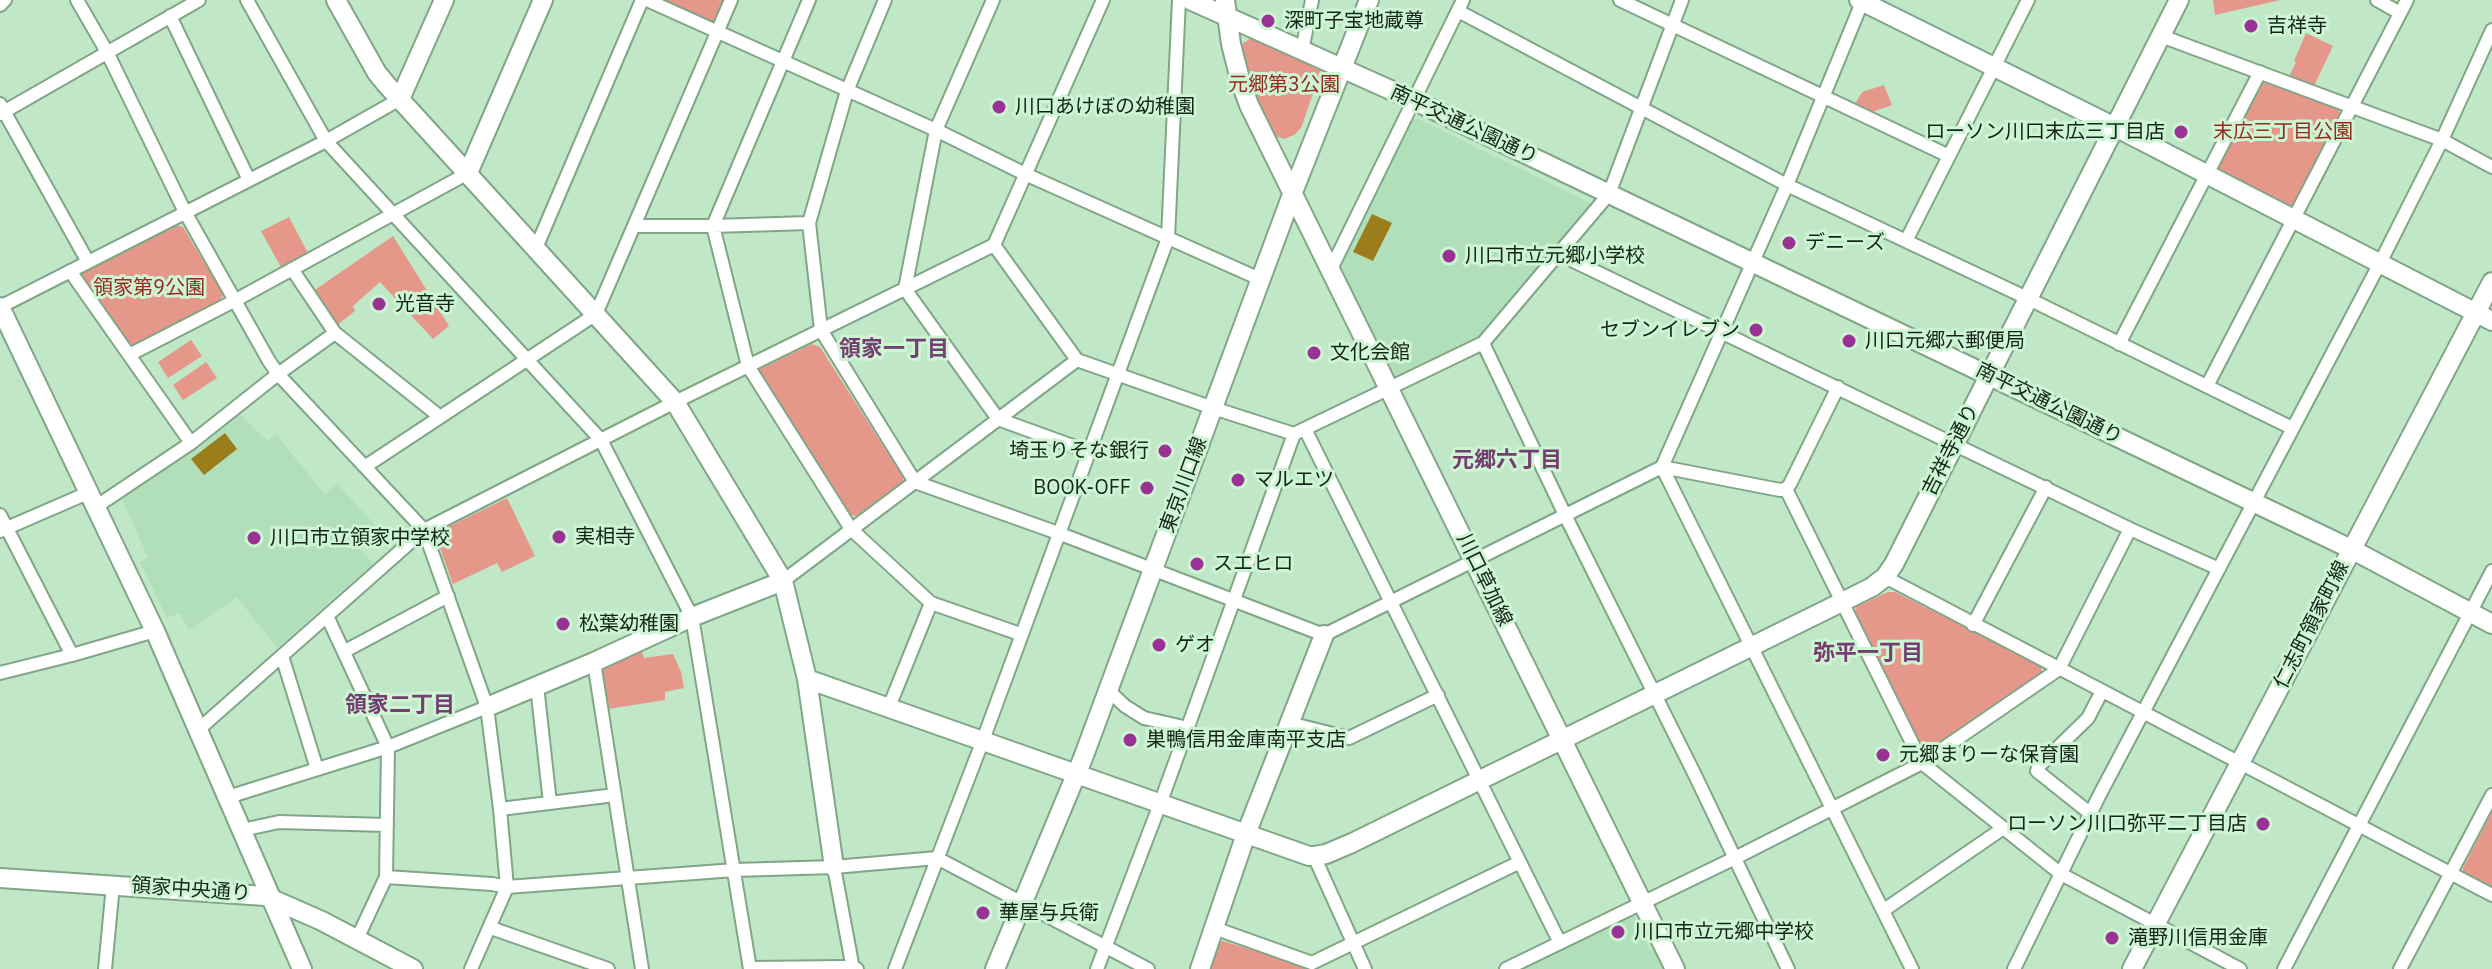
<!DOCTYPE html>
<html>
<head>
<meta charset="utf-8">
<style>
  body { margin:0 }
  canvas { display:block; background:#c0e7c6 }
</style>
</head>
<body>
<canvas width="2492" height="969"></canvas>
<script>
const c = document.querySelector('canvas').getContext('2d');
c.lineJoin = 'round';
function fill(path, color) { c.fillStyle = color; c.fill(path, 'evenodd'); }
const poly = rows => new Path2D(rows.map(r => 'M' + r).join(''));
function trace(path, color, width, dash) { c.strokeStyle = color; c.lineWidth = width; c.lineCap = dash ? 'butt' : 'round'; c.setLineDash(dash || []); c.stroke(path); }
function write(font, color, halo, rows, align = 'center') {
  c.font = font + ' "IBM Plex Sans","Noto Sans JP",sans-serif'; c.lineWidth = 6; c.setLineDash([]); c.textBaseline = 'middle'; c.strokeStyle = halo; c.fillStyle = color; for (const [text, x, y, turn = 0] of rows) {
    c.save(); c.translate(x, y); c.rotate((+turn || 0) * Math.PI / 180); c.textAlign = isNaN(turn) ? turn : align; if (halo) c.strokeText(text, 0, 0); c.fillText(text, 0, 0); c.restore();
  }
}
fill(poly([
  [1418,119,1590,203,1591,209,1481,338,1399,379,1392,377,1341,272,1341,264,1412,120],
  [238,412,267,441,276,435,325,494,337,484,378,528,358,547,373,563,277,648,237,597,189,630,180,613,167,618,140,562,148,557,121,497],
  [1633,913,1650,950,1658,952,1666,969,1519,969]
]), '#b1dfb9');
fill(poly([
  [661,0,724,0,716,20,709,22],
  [2213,0,2280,0,2215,15],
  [2306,33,2333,46,2314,86,2289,77,2296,62,2294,61],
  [1253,37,1305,61,1305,63,1321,71,1301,128,1294,135,1284,139,1273,135,1252,90,1240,51,1242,44],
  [2267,81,2337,106,2340,114,2293,205,2286,207,2221,175,2218,167,2259,86],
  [1884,85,1892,105,1872,112,1855,104,1862,92],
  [289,217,309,255,282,269,261,231],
  [175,225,183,227,223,294,220,301,136,347,127,345,80,280,82,272],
  [393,236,449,326,433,339,380,282,353,306,355,311,336,326,312,292],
  [191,340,202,356,168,378,158,362],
  [812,344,820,347,903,477,903,481,856,516,848,514,759,375,760,369],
  [206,362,217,378,183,400,173,385],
  [507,498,535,556,502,572,497,563,453,584,436,537,438,532],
  [1888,592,1895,592,2041,666,2042,673,1931,753,1922,750,1855,611,1856,607],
  [641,648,644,658,673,654,681,672,684,688,665,692,665,700,608,709,601,670,606,663],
  [2492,812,2492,889,2463,873,2463,868],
  [1223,941,1315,969,1209,969,1218,943]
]), '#e5978a');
fill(poly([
  [1372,214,1392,223,1373,261,1353,252],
  [225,433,237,449,204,475,191,459]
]), '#9c7d1b');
const street = poly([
  [77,0,107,52,185,212,269,361,278,374,424,530,487,707,500,809,507,887,471,969],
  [247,0,326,141,601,440,692,617,750,969],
  [647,0,936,130,1025,174,1262,280],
  [809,0,713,226,748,366,851,529,931,603,1020,634],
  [885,0,847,91,809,223,821,330,915,482,1058,533,1324,635,1662,467,1787,185,1863,0],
  [993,0,936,130,905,289,998,419,1089,452],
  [1620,0,1949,156],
  [2377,0,2400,13],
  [0,5,5,0],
  [1458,11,1787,185,2027,298,2292,428],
  [170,16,249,180],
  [2161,36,2442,140,2492,167],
  [1302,51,1312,0],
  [0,104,88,262],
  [0,114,199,0],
  [634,226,713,226,809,223],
  [1906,241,2028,0],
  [994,245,1077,360,1213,408,1294,434,1483,343,1609,194,1682,0],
  [536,248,642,0],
  [1559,254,2130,529,2219,569],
  [292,269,335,333,439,416],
  [1331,269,1463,0],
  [70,271,191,443],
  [0,307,326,141,400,99],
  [1483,343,1565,515,1693,771,1788,969],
  [2119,344,2260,72],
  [129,355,234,301,468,173],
  [2207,386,2407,0],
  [1305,429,1560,943],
  [366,466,596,314,731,0],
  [1662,467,1912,969],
  [1662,467,1780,490,1786,489,1790,484,1838,387],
  [1786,489,1922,763,2061,874,2240,969],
  [97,506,191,443,278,374,335,333],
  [0,515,72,655],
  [0,531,90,492],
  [1885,577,2492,895],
  [783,581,1077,360],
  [327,616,388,747,386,877,357,939],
  [1973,625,2046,487],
  [345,651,448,596],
  [282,656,317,769],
  [594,662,642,969],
  [0,673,72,655,155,631],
  [537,686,550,803],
  [1108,690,1125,706,1144,718,1188,728],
  [889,707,931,603],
  [1289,723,1349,738,1438,695],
  [198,730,424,530,675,402,994,245,1103,0],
  [228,797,388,747,487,707],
  [500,809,615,795],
  [2091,814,2037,771,2038,767,2088,718,2102,691],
  [242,830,279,822,387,825],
  [1314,856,1365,969],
  [834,867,853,969],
  [386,877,492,884,507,887,735,870,834,867,937,858,1148,969],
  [1884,910,2002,829],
  [491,928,608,969],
  [1214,928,1312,963,1520,862],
  [751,968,843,967,857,969],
  [105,969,113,885],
  [895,969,983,740,1168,238,1179,0],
  [1097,969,1160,804,1294,434],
  [1506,969,1735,858,1922,763,2059,669,2130,529],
  [2014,969,2099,796,2380,263,2442,140,2492,30],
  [2284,969,2492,571],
  [2400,969,2492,795]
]);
const secondary = poly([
  [336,0,377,73,386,84,675,402,783,581,807,679,834,867],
  [1190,0,1415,101,2351,549,2492,624],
  [1225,0,1231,44,1241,83,1249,105,1675,969],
  [1859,0,2115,127,2492,321],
  [400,99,444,0],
  [468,173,543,0],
  [0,307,155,631,302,969],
  [807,679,1309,856,1314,856,1326,854,1352,843,1842,602,1872,587,1885,577,1894,564,2179,0],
  [487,707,594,662,692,617,783,581],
  [0,878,265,896,322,921,413,969],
  [995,969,1083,758,1293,192,1369,0],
  [1200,969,1246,834,1324,635],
  [2132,969,2492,282]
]);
trace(street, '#81a687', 16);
trace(secondary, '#81a687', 22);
trace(street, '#fff', 12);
trace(secondary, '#fff', 18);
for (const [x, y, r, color] of [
  [1268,21,8,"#9a3295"],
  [2251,26,8,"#9a3295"],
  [999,107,8,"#9a3295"],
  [2181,132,8,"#9a3295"],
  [1789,243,8,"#9a3295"],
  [1449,256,8,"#9a3295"],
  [379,304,8,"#9a3295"],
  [1756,330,8,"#9a3295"],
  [1849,341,8,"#9a3295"],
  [1314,353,8,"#9a3295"],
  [1165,451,8,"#9a3295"],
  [1238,480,8,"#9a3295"],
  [1147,488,8,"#9a3295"],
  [559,537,8,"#9a3295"],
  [254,538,8,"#9a3295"],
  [1197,564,8,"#9a3295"],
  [563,624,8,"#9a3295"],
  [1159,645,8,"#9a3295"],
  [1130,740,8,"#9a3295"],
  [1883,755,8,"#9a3295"],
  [2263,824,8,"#9a3295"],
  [983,913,8,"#9a3295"],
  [1618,932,8,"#9a3295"],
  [2112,938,8,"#9a3295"]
]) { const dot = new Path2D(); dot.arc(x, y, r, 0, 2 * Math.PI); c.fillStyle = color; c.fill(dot); trace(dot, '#cdf4d3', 3); }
write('20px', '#152418', '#cdf4d3', [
  ["深町子宝地蔵尊",1284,21],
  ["吉祥寺",2267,26],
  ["川口あけぼの幼稚園",1015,107],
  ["ローソン川口末広三丁目店",2165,132,"right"],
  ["デニーズ",1805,243],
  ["川口市立元郷小学校",1465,256],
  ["光音寺",395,304],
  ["セブンイレブン",1740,330,"right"],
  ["川口元郷六郵便局",1865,341],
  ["文化会館",1330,353],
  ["埼玉りそな銀行",1149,451,"right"],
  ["マルエツ",1254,480],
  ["BOOK-OFF",1131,488,"right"],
  ["実相寺",575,537],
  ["川口市立領家中学校",270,538],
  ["スエヒロ",1213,564],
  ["松葉幼稚園",579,624],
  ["ゲオ",1175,645],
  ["巣鴨信用金庫南平支店",1146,740],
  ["元郷まりーな保育園",1899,755],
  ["ローソン川口弥平二丁目店",2247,824,"right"],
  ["華屋与兵衛",999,913],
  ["川口市立元郷中学校",1634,932],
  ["滝野川信用金庫",2128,938]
], 'left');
write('20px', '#952a1f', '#cdf4d3', [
  ["元郷第3公園",1284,85],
  ["末広三丁目公園",2283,132],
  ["領家第9公園",149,288]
]);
write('20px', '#152418', '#cdf4d3', [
  ["南平交通公園通り",1464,125,25],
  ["南平交通公園通り",2049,404,26],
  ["吉祥寺通り",1951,450,-63],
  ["東京川口線",1184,485,-70],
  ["川口草加線",1484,580,64],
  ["仁志町領家町線",2312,625,-63],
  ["領家中央通り",191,890,4]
]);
write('bold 22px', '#743f70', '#cdf4d3', [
  ["領家一丁目",894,350],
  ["元郷六丁目",1507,461],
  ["弥平一丁目",1868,654],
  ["領家二丁目",400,706]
]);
</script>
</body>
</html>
